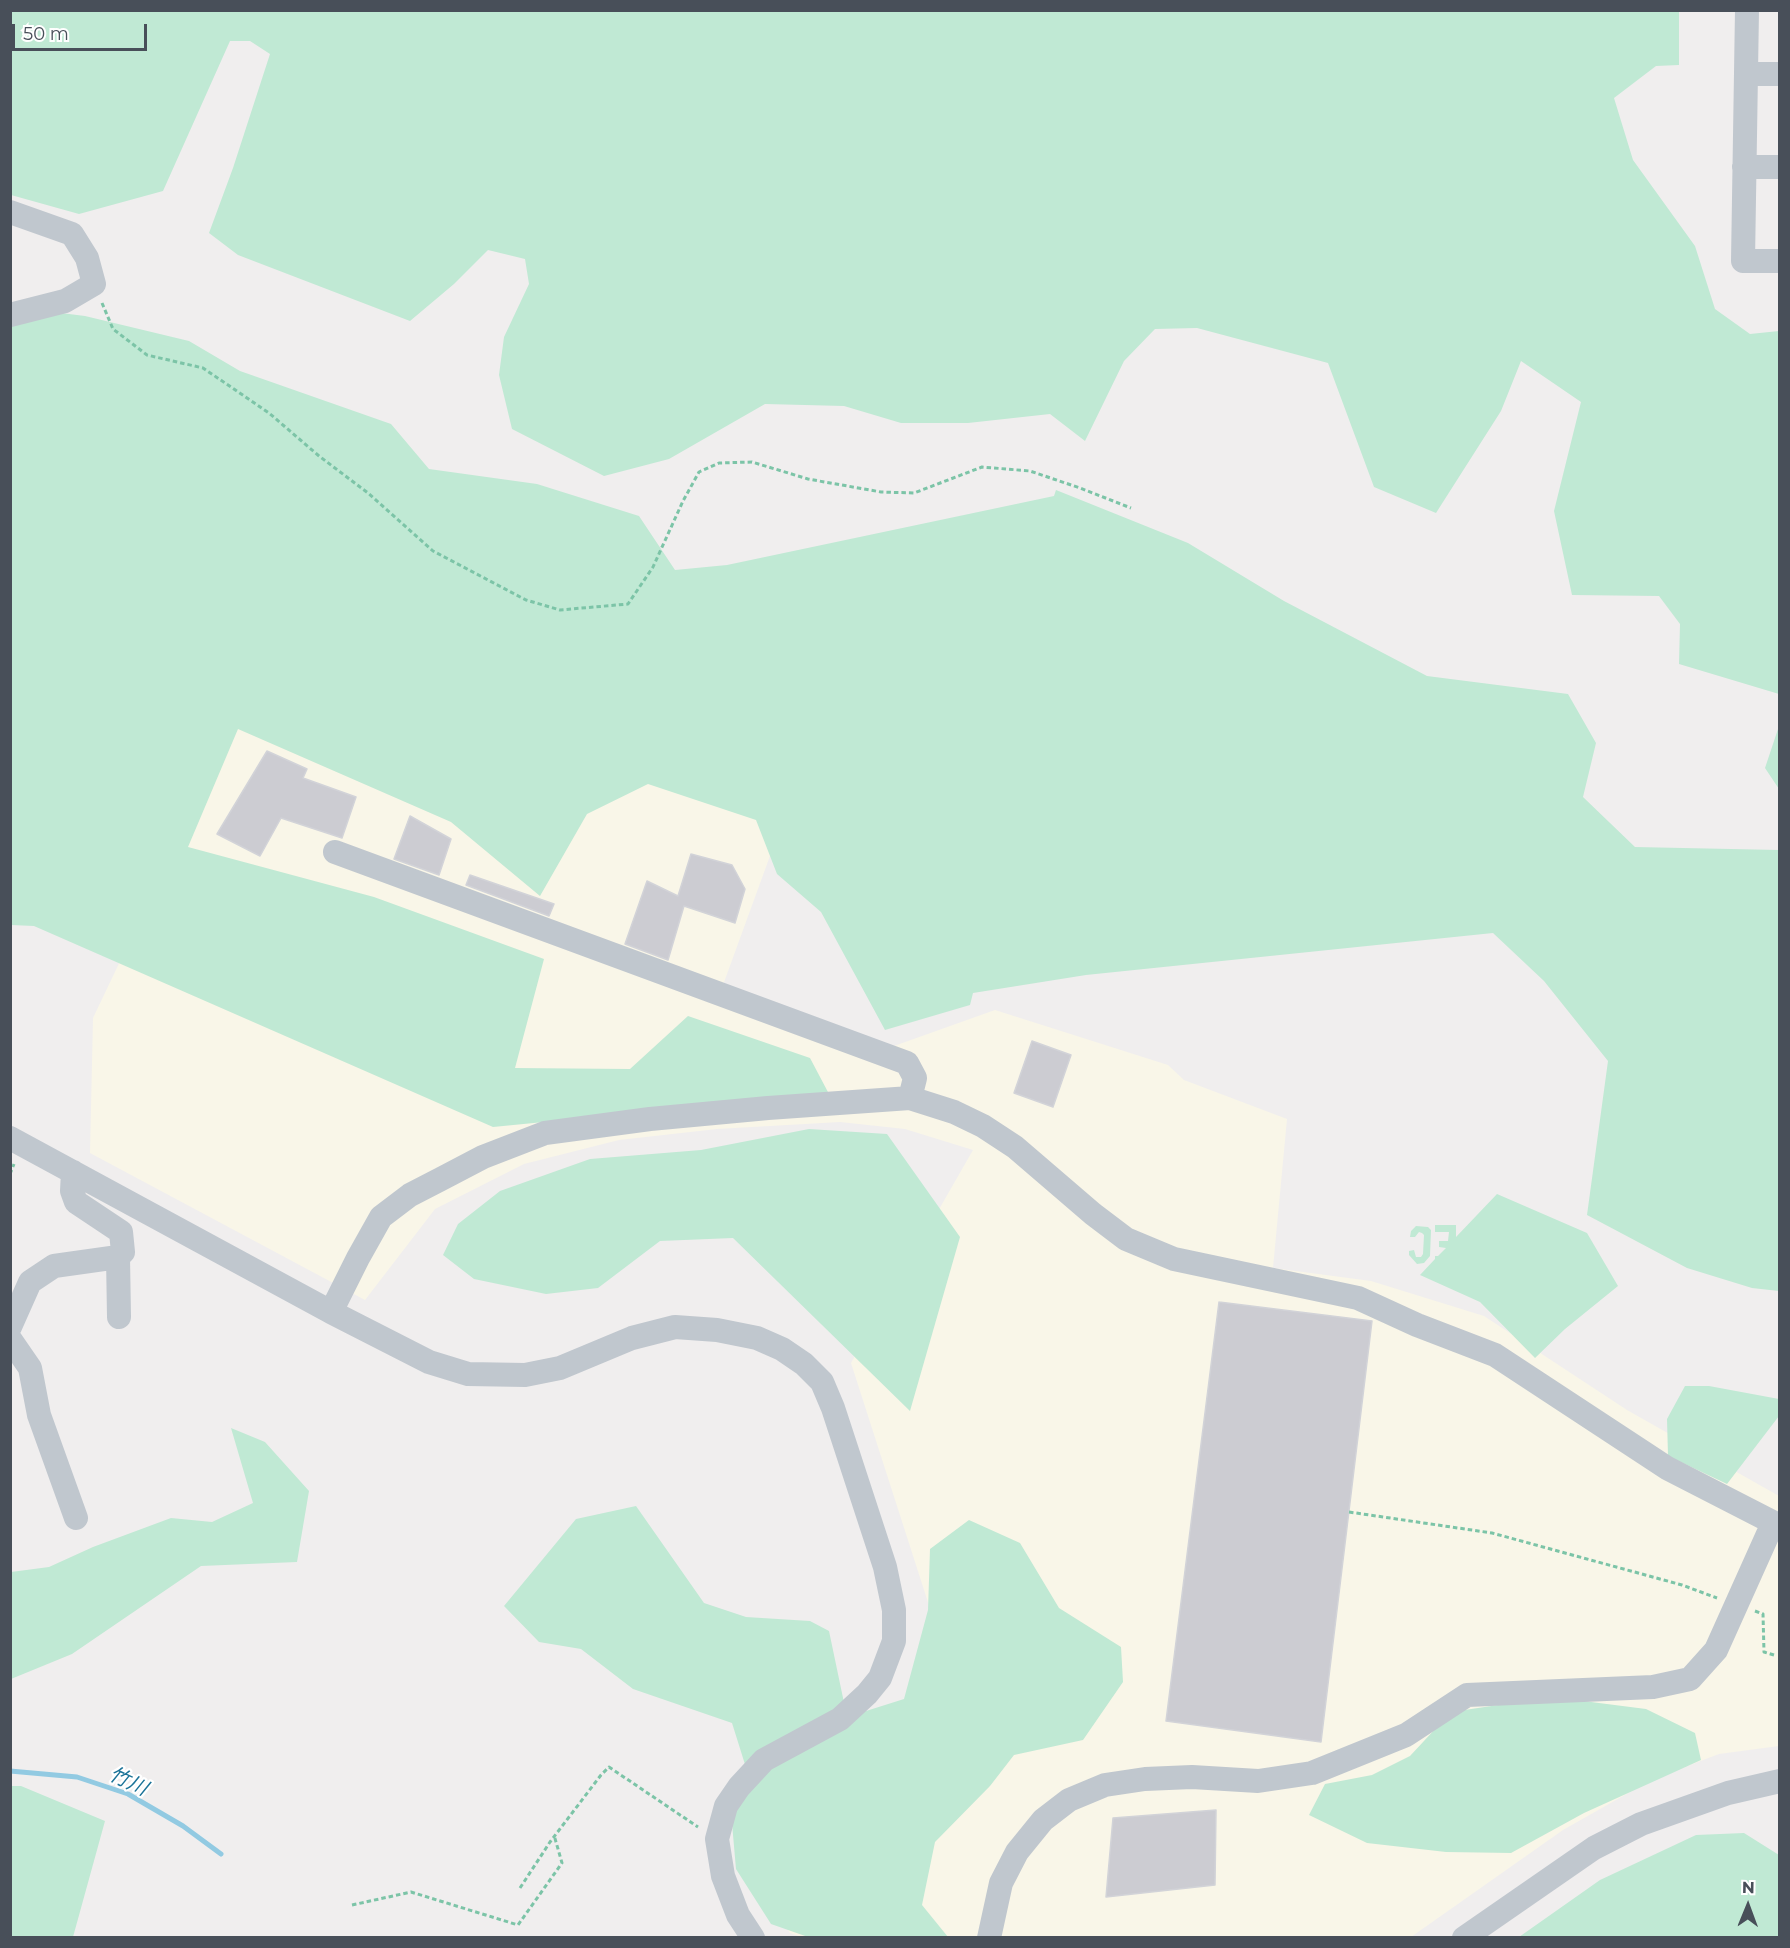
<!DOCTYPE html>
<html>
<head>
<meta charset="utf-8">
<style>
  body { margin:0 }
  #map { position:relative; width:1790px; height:1948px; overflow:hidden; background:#f0eeee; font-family:Montserrat,sans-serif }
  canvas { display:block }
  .frame { position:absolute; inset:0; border:12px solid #484f59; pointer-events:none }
  .north { position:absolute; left:1718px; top:1876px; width:60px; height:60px; -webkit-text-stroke:4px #fff; paint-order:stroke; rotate:1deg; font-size:16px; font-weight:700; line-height:24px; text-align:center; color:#484f59 }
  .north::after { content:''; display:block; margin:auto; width:21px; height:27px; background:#484f59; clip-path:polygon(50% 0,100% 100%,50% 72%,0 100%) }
  .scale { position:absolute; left:12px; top:24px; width:135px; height:27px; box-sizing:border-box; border:3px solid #484f59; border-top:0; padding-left:8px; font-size:18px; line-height:21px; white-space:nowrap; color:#484f59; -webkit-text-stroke:4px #fff; paint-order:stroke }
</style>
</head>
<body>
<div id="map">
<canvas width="1790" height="1948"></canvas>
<div class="frame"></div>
<div class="north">N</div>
<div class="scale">50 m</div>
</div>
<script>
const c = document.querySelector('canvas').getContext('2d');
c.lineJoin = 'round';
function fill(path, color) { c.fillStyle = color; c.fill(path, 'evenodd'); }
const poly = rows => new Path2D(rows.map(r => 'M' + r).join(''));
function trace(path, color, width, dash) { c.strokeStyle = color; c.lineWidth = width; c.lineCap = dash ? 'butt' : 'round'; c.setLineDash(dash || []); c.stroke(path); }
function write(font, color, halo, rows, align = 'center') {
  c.font = font + ' Montserrat,"Noto Sans JP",sans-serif'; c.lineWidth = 4.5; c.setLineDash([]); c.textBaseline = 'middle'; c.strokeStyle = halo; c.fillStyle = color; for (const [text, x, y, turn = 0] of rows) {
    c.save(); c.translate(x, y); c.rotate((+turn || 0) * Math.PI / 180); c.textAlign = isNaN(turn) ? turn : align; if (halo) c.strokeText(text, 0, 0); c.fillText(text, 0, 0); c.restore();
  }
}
fill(poly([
  [245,699,577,791,681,756,786,812,723,985,894,1046,995,1010,1168,1065,1184,1080,1287,1119,1273,1268,1371,1281,1484,1316,1627,1410,1779,1496,1779,1746,1719,1754,1653,1779,1563,1830,1411,1937,801,1937,790,1933,767,1900,893,1717,917,1680,934,1621,851,1363,973,1150,905,1129,840,1122,717,1129,619,1140,524,1164,435,1209,365,1300,90,1153,93,1018]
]), '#f9f6e8');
fill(poly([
  [10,11,1679,11,1679,65,1656,66,1614,98,1633,160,1695,246,1715,309,1750,334,1779,331,1779,694,1679,664,1680,624,1659,596,1572,595,1554,511,1581,402,1521,361,1501,411,1436,513,1374,487,1328,363,1197,328,1155,329,1124,361,1085,441,1050,414,968,423,901,423,844,406,765,404,669,459,604,476,512,429,499,375,504,337,529,284,525,259,488,250,454,284,410,321,238,255,209,233,233,168,270,54,250,41,230,41,163,191,79,214,11,195],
  [37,310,85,316,189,341,240,371,391,424,429,469,537,484,639,516,675,570,727,565,1054,496,1056,490,1188,543,1284,601,1427,676,1568,694,1596,743,1583,797,1635,847,1779,850,1779,1291,1752,1288,1687,1268,1587,1215,1608,1061,1544,981,1493,933,1086,975,973,993,970,1005,885,1030,821,912,777,874,756,820,648,784,587,814,540,896,451,822,238,729,188,847,374,897,544,959,515,1068,630,1069,688,1016,810,1058,829,1094,493,1127,34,926,11,925,11,320],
  [1779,726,1779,789,1765,768],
  [809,1129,887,1134,960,1237,910,1411,733,1238,660,1241,598,1288,546,1294,474,1279,443,1255,458,1224,500,1191,590,1159,701,1150],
  [1497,1194,1587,1233,1618,1286,1565,1329,1535,1358,1480,1302,1420,1275,1435,1259,1435,1256,1438,1256,1446,1248,1439,1247,1439,1241,1448,1241,1449,1232,1435,1232,1435,1225,1456,1225,1456,1237],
  [1416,1226,1428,1227,1431,1230,1430,1256,1424,1263,1417,1264,1409,1255,1409,1251,1414,1250,1416,1257,1421,1257,1423,1254,1424,1235,1422,1233,1419,1232,1415,1237,1410,1237,1411,1231],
  [1685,1386,1709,1386,1779,1399,1779,1416,1727,1484,1668,1456,1667,1419],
  [231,1428,265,1442,309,1491,297,1562,201,1566,72,1654,11,1679,11,1572,49,1567,93,1547,171,1518,212,1522,253,1503],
  [636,1506,704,1603,746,1617,810,1621,829,1631,847,1717,904,1699,928,1610,930,1549,969,1520,1020,1543,1059,1608,1121,1647,1123,1682,1083,1740,1014,1755,990,1786,935,1842,922,1905,948,1937,808,1937,771,1924,736,1869,731,1812,748,1774,732,1723,633,1689,581,1649,539,1642,504,1606,576,1519],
  [1552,1697,1646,1709,1695,1733,1701,1760,1584,1813,1511,1853,1446,1852,1367,1843,1309,1815,1325,1784,1372,1775,1410,1756,1451,1712],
  [11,1786,21,1786,105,1821,73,1937,11,1937],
  [1744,1833,1779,1855,1779,1937,1519,1937,1600,1880,1696,1835]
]), '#c0e9d4');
trace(poly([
  [10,1771,77,1777,128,1794,183,1826,221,1854]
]), '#92cae2', 5);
const building = poly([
  [267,751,307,769,303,778,356,797,342,838,281,818,260,856,217,834,267,751],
  [410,816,451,839,439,875,394,859,410,816],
  [691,854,732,865,745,889,735,923,684,906,668,960,625,944,647,881,678,896,691,854],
  [470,875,554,904,549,916,466,885,470,875],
  [1032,1041,1071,1055,1053,1107,1014,1093,1032,1041],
  [1219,1302,1372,1321,1321,1742,1166,1721,1219,1302],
  [1216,1810,1215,1885,1106,1897,1113,1818,1216,1810]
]);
fill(building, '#ccccd2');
trace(building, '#d2d3d8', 1.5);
trace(poly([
  [102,303,113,329,147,355,203,368,269,413,319,456,368,493,433,551,526,600,560,610,628,604,653,567,683,501,699,472,719,463,752,462,808,479,881,492,914,493,982,467,1030,471,1080,488,1131,508],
  [10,1174,14,1164],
  [1349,1512,1492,1533,1682,1585,1717,1598],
  [1755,1611,1763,1614,1764,1652,1774,1655],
  [520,1888,550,1842,601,1775,609,1767,698,1827],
  [352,1905,411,1892,518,1925,562,1863,554,1835]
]), '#7cc4a7', 3, [4.5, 3]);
trace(poly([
  [1747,10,1743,261,1780,261],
  [1746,74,1780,74],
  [1744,167,1780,167],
  [10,212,72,234,87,258,94,284,65,301,10,315],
  [335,852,907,1063,915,1078,910,1098],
  [10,1138,331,1312,429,1362,468,1374,525,1375,560,1368,632,1338,675,1327,717,1330,757,1338,782,1349,804,1364,822,1382,833,1408,885,1567,894,1610,894,1641,880,1678,867,1694,840,1719,764,1760,739,1787,726,1806,717,1839,723,1876,738,1915,753,1938],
  [73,1172,72,1191,76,1202,121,1232,123,1252,118,1257,119,1317],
  [331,1312,358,1258,381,1217,410,1195,441,1179,483,1157,545,1133,650,1119,768,1108,910,1098,954,1112,983,1126,1015,1147,1093,1214,1126,1239,1174,1259,1358,1298,1417,1325,1495,1355,1667,1468,1780,1526],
  [10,1327,30,1282,54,1266,118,1257],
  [10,1339,30,1368,39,1415,76,1518],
  [989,1938,1001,1883,1017,1852,1043,1820,1069,1800,1105,1785,1145,1779,1192,1777,1258,1781,1312,1773,1406,1735,1467,1695,1653,1687,1690,1679,1716,1650,1773,1523],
  [1464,1938,1594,1848,1641,1824,1728,1793,1780,1781]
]), '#c0c7ce', 24);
write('italic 20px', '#1b7398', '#fff', [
  ["竹川",128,1782,25]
]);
</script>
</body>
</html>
